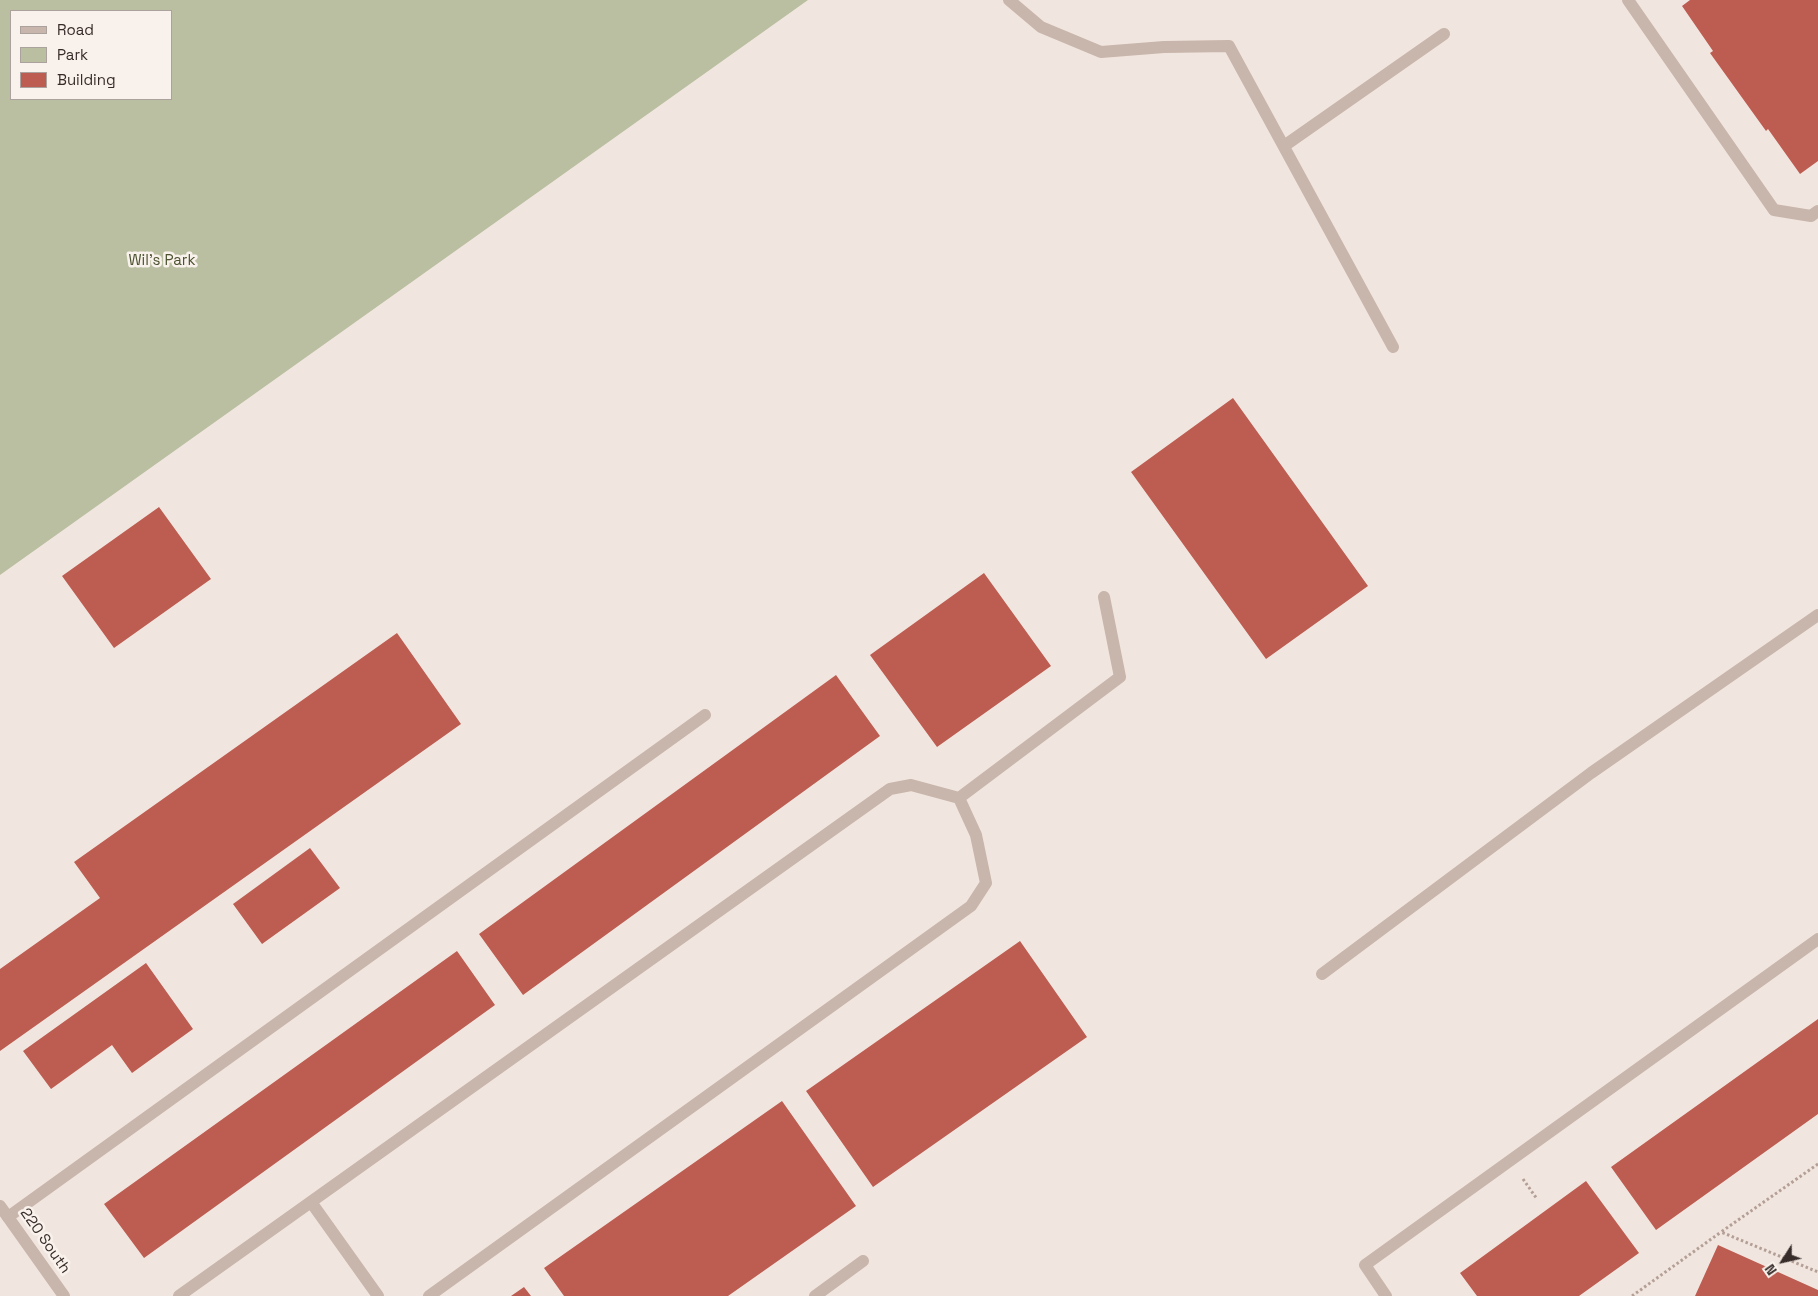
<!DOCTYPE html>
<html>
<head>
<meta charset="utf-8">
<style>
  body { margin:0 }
  #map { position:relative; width:1818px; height:1296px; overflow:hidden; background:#f1e6df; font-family:"Space Grotesk",sans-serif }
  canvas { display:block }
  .legend { position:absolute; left:10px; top:10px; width:162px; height:90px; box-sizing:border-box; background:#f9f1eb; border:1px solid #aba29e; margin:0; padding:6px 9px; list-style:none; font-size:15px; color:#372c2a }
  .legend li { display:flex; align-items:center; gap:10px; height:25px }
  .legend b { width:25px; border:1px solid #aba29e }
  .north { position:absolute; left:1758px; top:1236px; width:50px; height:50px; -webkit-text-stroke:4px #f9f1eb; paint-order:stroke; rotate:235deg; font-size:14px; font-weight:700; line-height:20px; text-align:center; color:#372c2a }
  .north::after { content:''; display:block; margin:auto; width:18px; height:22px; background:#372c2a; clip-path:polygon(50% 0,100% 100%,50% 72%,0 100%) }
</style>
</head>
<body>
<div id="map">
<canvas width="1818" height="1296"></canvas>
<ul class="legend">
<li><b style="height:6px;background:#c8b5ab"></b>Road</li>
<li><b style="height:14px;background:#b9bfa0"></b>Park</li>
<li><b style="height:14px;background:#bd5c51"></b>Building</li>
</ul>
<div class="north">N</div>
</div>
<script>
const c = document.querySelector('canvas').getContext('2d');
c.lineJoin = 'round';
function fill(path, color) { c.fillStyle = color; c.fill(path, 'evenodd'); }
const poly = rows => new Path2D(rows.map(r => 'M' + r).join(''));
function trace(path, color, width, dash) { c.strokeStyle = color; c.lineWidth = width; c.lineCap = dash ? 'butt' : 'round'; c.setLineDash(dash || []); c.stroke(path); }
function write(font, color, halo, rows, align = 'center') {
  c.font = font + ' "Space Grotesk",sans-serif'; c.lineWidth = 5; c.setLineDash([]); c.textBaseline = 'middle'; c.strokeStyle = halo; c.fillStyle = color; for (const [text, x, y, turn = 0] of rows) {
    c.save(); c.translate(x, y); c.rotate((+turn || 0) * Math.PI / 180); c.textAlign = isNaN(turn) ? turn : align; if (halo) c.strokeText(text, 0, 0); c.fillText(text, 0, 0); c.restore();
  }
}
fill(poly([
  [0,0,808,0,0,575],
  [171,11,171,99,11,99,11,11]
]), '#b9bfa0');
fill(poly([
  [1690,0,1818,0,1818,161,1800,174,1768,129,1766,131,1710,53,1713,51,1682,6],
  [1233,398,1368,586,1266,659,1131,472],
  [159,507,211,579,114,648,62,576],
  [984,573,1051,666,937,747,870,655],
  [397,633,461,724,0,1051,0,969,100,898,74,862],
  [836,675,880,736,523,995,479,934],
  [310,848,340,888,262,944,233,904],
  [1020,941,1087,1037,873,1187,806,1091],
  [457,951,495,1005,144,1258,104,1204],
  [146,963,193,1029,132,1073,112,1045,51,1089,23,1051],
  [1818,1019,1818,1114,1656,1230,1611,1167],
  [782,1101,856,1206,728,1296,564,1296,544,1268],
  [1586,1181,1639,1253,1579,1296,1477,1296,1460,1273],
  [1718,1245,1818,1290,1818,1296,1695,1296],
  [524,1287,531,1296,511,1296]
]), '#bd5c51');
trace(poly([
  [1818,1164,1721,1232,1818,1272],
  [1523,1179,1537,1199],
  [1632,1296,1721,1232]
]), '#b49f96', 3, [2.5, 2.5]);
trace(poly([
  [1009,0,1041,27,1101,52,1164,47,1229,46,1393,347],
  [1628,0,1774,210,1811,216,1818,211],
  [1284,146,1444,34],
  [959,798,1120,677,1104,597],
  [1322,974,1591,773,1818,615],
  [311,1202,378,1296],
  [8,1217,705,715],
  [179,1296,890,789,911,785,959,798,976,835,986,883,971,906,429,1296],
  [815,1296,863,1261]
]), '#c8b5ab', 12);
trace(poly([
  [1386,1296,1365,1265,1818,939]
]), '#c8b5ab', 12);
trace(poly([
  [0,1206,64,1296]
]), '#c8b5ab', 12);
write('15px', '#4b5330', '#f9f1eb', [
  ["Wil's Park",162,261]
]);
write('15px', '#372c2a', '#f9f1eb', [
  ["220 South",45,1241,55]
]);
</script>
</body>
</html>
